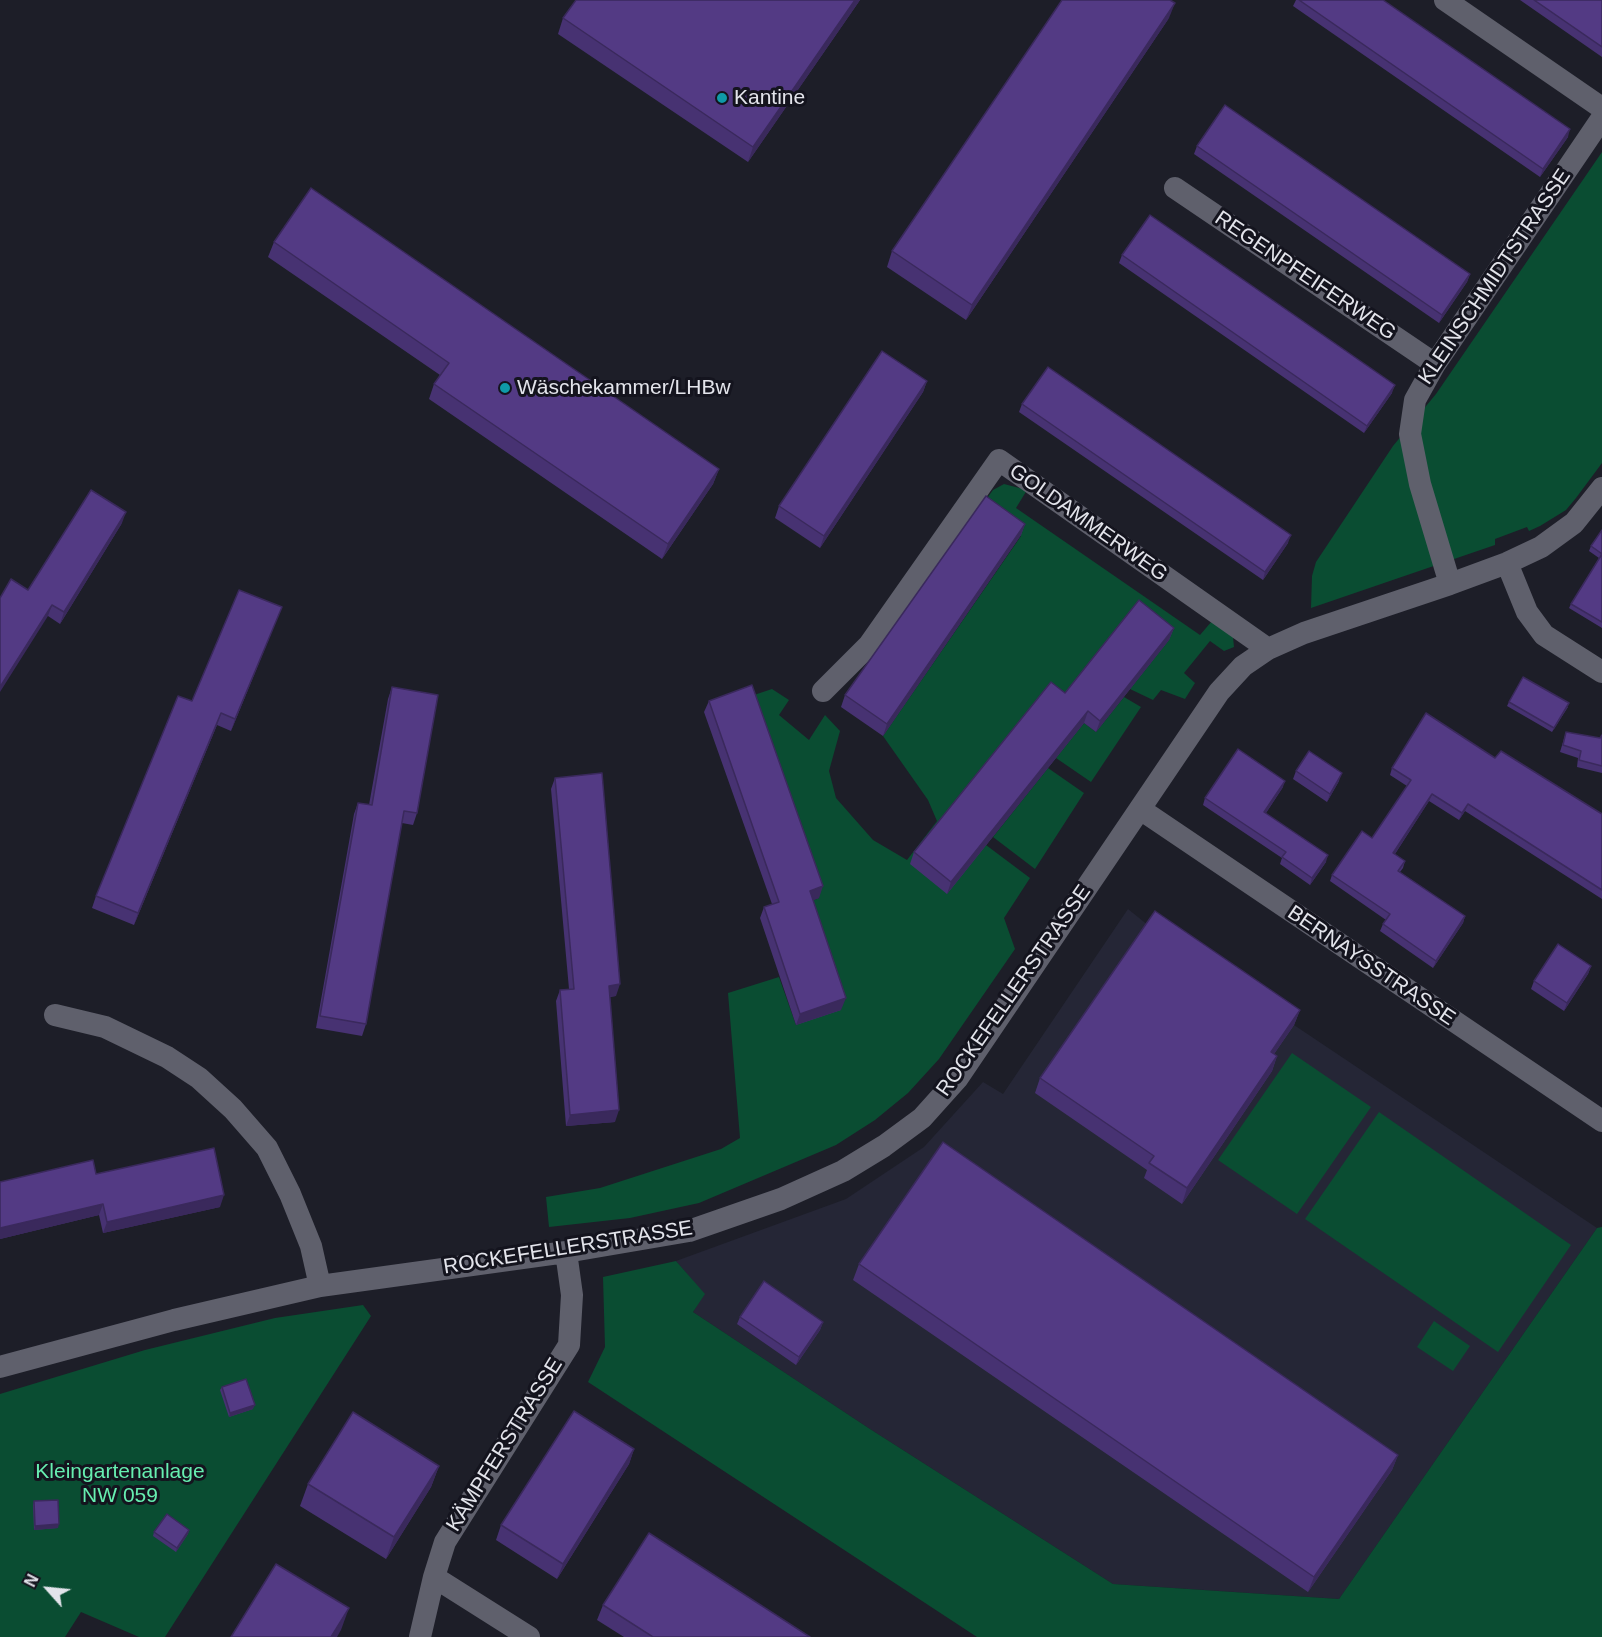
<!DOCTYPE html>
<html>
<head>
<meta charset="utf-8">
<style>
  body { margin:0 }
  #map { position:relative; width:1602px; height:1637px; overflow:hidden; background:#1d1e28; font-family:Helvetica,sans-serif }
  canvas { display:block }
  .north { position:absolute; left:18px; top:1559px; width:60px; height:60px; -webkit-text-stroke:4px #14141e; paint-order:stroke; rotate:297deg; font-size:16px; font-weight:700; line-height:24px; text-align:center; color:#e3e4eb }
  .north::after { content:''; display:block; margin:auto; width:21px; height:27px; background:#e3e4eb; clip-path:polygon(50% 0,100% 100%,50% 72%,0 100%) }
</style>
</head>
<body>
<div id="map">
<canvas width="1602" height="1637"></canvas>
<div class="north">N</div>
</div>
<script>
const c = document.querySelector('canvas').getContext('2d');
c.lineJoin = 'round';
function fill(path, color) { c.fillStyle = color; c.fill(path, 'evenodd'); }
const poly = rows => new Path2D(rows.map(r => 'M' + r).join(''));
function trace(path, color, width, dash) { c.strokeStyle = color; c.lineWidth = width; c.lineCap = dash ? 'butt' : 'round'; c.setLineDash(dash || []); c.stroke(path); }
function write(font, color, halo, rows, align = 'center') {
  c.font = font + ' Helvetica,sans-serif'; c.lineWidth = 6; c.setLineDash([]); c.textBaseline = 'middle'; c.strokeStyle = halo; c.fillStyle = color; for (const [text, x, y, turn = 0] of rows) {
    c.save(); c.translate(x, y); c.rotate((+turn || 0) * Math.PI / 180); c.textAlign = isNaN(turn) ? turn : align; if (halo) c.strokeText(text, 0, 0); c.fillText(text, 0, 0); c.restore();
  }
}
fill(poly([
  [1128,909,1149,926,1294,1025,1597,1228,1339,1599,1113,1584,870,1429,693,1312,704,1294,676,1261,846,1199,924,1147,983,1082,1003,1094]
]), '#252636');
fill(poly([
  [1602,152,1602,463,1576,498,1566,510,1540,526,1529,531,1527,527,1495,539,1495,545,1311,608,1312,576,1316,562,1393,446,1436,394],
  [1004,484,1027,490,1016,508,1200,635,1212,621,1233,637,1234,647,1224,651,1210,641,1184,673,1195,683,1185,699,1161,690,1153,700,1130,689,1169,640,1135,612,947,893,986,845,1030,878,1004,918,1015,949,939,1059,908,1093,875,1120,836,1145,699,1203,630,1218,549,1227,546,1197,600,1188,721,1149,740,1138,728,993,779,977,796,1025,806,903,819,898,748,697,772,689,789,700,779,715,809,740,825,715,840,731,829,771,836,798,873,840,907,860,937,821,928,800,883,736,1021,536,982,505,993,490],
  [1124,697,1141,707,1091,782,1056,758,1084,723,1096,732],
  [1048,768,1084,793,1035,869,993,837],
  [1292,1053,1371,1107,1297,1214,1218,1160],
  [1379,1112,1571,1245,1498,1352,1305,1219],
  [1602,1227,1602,1637,977,1637,588,1382,605,1347,603,1277,676,1261,705,1294,693,1312,870,1429,1113,1584,1339,1599,1597,1228],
  [363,1305,371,1316,165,1637,139,1637,81,1612,65,1637,0,1637,0,1394,145,1350,275,1318],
  [1434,1321,1470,1346,1453,1371,1417,1347]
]), '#0a4d32');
trace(poly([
  [1445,0,1602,108],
  [1175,188,1435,364],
  [1507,563,1527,612,1544,635,1602,672],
  [1450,584,1420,484,1410,434,1415,400,1435,364,1602,118],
  [823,691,869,645,999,460,1268,649],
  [1140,809,1602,1121],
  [55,1015,105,1027,167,1057,199,1078,233,1109,267,1148,290,1194,311,1246,320,1286],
  [0,1367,174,1320,320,1286,566,1252,689,1231,781,1199,843,1171,884,1146,922,1118,957,1079,1219,692,1243,666,1268,649,1304,633,1450,584,1507,563,1541,547,1574,523,1602,488],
  [434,1577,529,1637],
  [420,1637,434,1577,445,1542,569,1345,572,1295,566,1252]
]), '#5f606c', 22);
fill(poly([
  [576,0,860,0,748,162,558,34,563,18],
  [1296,0,1383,0,1568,137,1540,177,1293,6],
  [1520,0,1602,0,1602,57],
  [1169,18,966,320,887,267,892,251],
  [1197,146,1470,274,1467,282,1439,323,1194,154],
  [274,242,719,469,713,484,662,559,429,399,434,384,440,375,268,257],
  [1122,255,1392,393,1364,433,1119,263],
  [927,381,923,392,820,548,775,518,779,506],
  [1022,404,1288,543,1263,580,1019,412],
  [122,523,60,624,48,616,28,590],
  [1025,524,1021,535,883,736,841,707,845,695],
  [1602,530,1602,628,1569,608,1571,604,1599,558,1589,551,1591,546],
  [277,619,231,731,217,725,134,925,92,908,96,896,192,701],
  [1174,628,1169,640,1096,732,1084,723,947,894,910,864,914,852,1065,693],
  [392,687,417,813,413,825,402,823,366,1024,362,1036,316,1028,354,814,358,803,369,805,388,699],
  [709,701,819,898,813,900,841,1010,796,1025,760,918,764,907,772,904,704,712],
  [1509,702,1568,707,1552,732,1507,706],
  [1566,732,1600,738,1602,735,1602,773,1577,767,1578,758,1560,752],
  [1495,758,1602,814,1602,899,1465,811,1459,820,1429,801,1395,854,1405,861,1403,868,1400,872,1465,916,1463,923,1433,968,1380,931,1383,924,1386,920,1330,881,1332,875,1372,838,1407,786,1390,775,1392,768],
  [1296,771,1339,781,1327,802,1293,779],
  [555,778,616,996,610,997,615,1122,566,1126,556,1001,560,990,569,989,551,789],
  [1283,787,1266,813,1326,862,1310,885,1280,864,1282,858,1203,805,1205,798],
  [1591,966,1588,974,1564,1011,1531,989,1534,981],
  [1300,1010,1294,1025,1274,1054,1277,1056,1272,1071,1182,1204,1144,1178,1147,1170,1035,1093,1040,1078],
  [96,1174,220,1207,103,1233,99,1215,0,1239,0,1182],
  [859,1264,1398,1455,1392,1470,1308,1592,853,1280],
  [740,1317,823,1322,820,1330,796,1365,737,1324],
  [222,1387,253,1409,229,1417,220,1390],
  [634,1449,629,1464,557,1579,496,1540,501,1525],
  [439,1466,431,1487,386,1559,300,1506,308,1484],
  [34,1501,58,1528,34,1530,33,1505],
  [189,1530,188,1534,176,1552,153,1536,154,1532],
  [603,1605,810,1637,624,1637,597,1620]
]), '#473272');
fill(poly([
  [855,0,860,0,748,162,753,147],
  [1175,3,1169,18,966,320,972,305],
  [1570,129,1568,137,1540,177,1543,169],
  [1470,274,1467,282,1439,323,1442,315],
  [927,381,923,392,820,548,824,536],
  [1395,385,1392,393,1364,433,1367,426],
  [719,469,713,484,662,559,668,544],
  [126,512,122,523,60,624,64,612],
  [1025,524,1021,535,883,736,887,724],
  [1291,535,1288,543,1263,580,1265,572],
  [52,605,48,616,0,692,0,687],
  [282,607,277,619,231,731,235,719],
  [1174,628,1169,640,1096,732,1100,721],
  [1088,711,1084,723,947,894,951,882],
  [221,713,217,725,134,925,138,913],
  [1342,773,1339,781,1327,802,1330,794],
  [1285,781,1283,787,1262,819,1264,812],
  [1432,794,1429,801,1391,860,1393,853],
  [1468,804,1465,811,1459,820,1462,813],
  [1328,855,1326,862,1310,885,1312,878],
  [823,886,819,898,806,903,810,891],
  [1465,916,1463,923,1433,968,1436,961],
  [1591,966,1588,974,1564,1011,1567,1003],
  [620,984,616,996,605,997,609,986],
  [846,998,841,1010,796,1025,800,1014],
  [1300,1010,1294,1025,1265,1067,1271,1052],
  [1277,1056,1272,1071,1182,1204,1187,1188],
  [619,1110,615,1122,566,1126,570,1115],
  [224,1195,220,1207,103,1233,107,1222],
  [103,1204,99,1215,0,1239,0,1228],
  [823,1322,820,1330,796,1365,799,1357],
  [255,1405,253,1409,229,1417,230,1413],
  [634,1449,629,1464,557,1579,563,1564],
  [1398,1455,1392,1470,1308,1592,1314,1577],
  [439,1466,431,1487,386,1559,394,1537],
  [59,1524,58,1528,34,1530,35,1526],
  [189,1530,188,1534,176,1552,177,1548],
  [349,1608,341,1630,337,1637,331,1637]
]), '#3a295c');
const building = poly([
  [576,0,855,0,753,147,563,18,576,0],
  [1062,0,1170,0,1175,3,972,305,892,251,1062,0],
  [1299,0,1383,0,1570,129,1543,169,1299,0],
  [1534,0,1602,0,1602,47,1534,0],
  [1225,105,1470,274,1442,315,1197,146,1225,105],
  [311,188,719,469,668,544,434,384,449,363,274,242,311,188],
  [1150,215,1395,385,1367,426,1122,255,1150,215],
  [882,351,927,381,824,536,779,506,882,351],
  [1048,367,1291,535,1265,572,1022,404,1048,367],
  [91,490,126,512,64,612,52,605,0,687,0,598,11,579,28,590,91,490],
  [986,496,1025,524,887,724,845,695,986,496],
  [1602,530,1602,622,1571,604,1602,554,1591,546,1602,530],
  [239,590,282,607,235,719,221,713,138,913,96,896,178,696,192,701,239,590],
  [1139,600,1174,628,1100,721,1088,711,951,882,914,852,1051,682,1065,693,1139,600],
  [1523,677,1569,703,1554,728,1509,702,1523,677],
  [752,685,823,886,810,891,846,998,800,1014,764,907,779,902,709,701,752,685],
  [392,687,438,695,417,813,404,811,366,1024,320,1016,358,803,372,805,392,687],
  [1426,713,1495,758,1501,751,1602,814,1602,890,1468,804,1462,813,1432,794,1393,853,1405,861,1398,871,1465,916,1436,961,1383,924,1390,914,1332,875,1362,831,1372,838,1411,780,1392,768,1426,713],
  [1566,732,1600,738,1602,735,1602,766,1579,760,1581,751,1563,745,1566,732],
  [1238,749,1285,781,1264,812,1328,855,1312,878,1282,857,1286,852,1205,798,1238,749],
  [1309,751,1342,773,1330,794,1296,771,1309,751],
  [602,773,620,984,609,986,619,1110,570,1115,560,990,574,989,555,778,602,773],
  [1155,911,1300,1010,1271,1052,1277,1056,1187,1188,1149,1163,1154,1156,1040,1078,1155,911],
  [1558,944,1591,966,1567,1003,1534,981,1558,944],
  [943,1142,1398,1455,1314,1577,859,1264,943,1142],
  [214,1148,224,1195,107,1222,103,1204,0,1228,0,1182,93,1160,96,1174,214,1148],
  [764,1281,823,1322,799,1357,740,1317,764,1281],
  [246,1379,255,1405,230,1413,222,1387,246,1379],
  [574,1411,634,1449,563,1564,501,1525,574,1411],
  [353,1412,439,1466,394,1537,308,1484,353,1412],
  [58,1500,59,1524,35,1526,34,1501,58,1500],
  [167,1514,189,1530,177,1548,154,1532,167,1514],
  [649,1533,810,1637,653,1637,603,1605,649,1533],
  [276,1564,349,1608,331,1637,231,1637,276,1564]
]);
fill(building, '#533a84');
trace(building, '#3a295c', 1.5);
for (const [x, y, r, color] of [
  [722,98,6,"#0f9aa8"],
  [505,388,6,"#0f9aa8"]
]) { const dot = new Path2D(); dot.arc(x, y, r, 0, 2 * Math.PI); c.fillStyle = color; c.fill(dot); trace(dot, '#14141e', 2); }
write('21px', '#e3e4eb', '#14141e', [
  ["Kantine",734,98],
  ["Wäschekammer/LHBw",517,388]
], 'left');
write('21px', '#e3e4eb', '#14141e', [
  ["REGENPFEIFERWEG",1305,276,34],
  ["KLEINSCHMIDTSTRASSE",1495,277,-56],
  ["GOLDAMMERWEG",1088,523,35],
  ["BERNAYSSTRASSE",1371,966,34],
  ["ROCKEFELLERSTRASSE",1014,991,-55],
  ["ROCKEFELLERSTRASSE",568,1248,-9],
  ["KÄMPFERSTRASSE",505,1445,-58]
]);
write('21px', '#66eeb0', '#14141e', [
  ["Kleingartenanlage",120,1472],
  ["NW 059",120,1496]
]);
</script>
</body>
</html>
